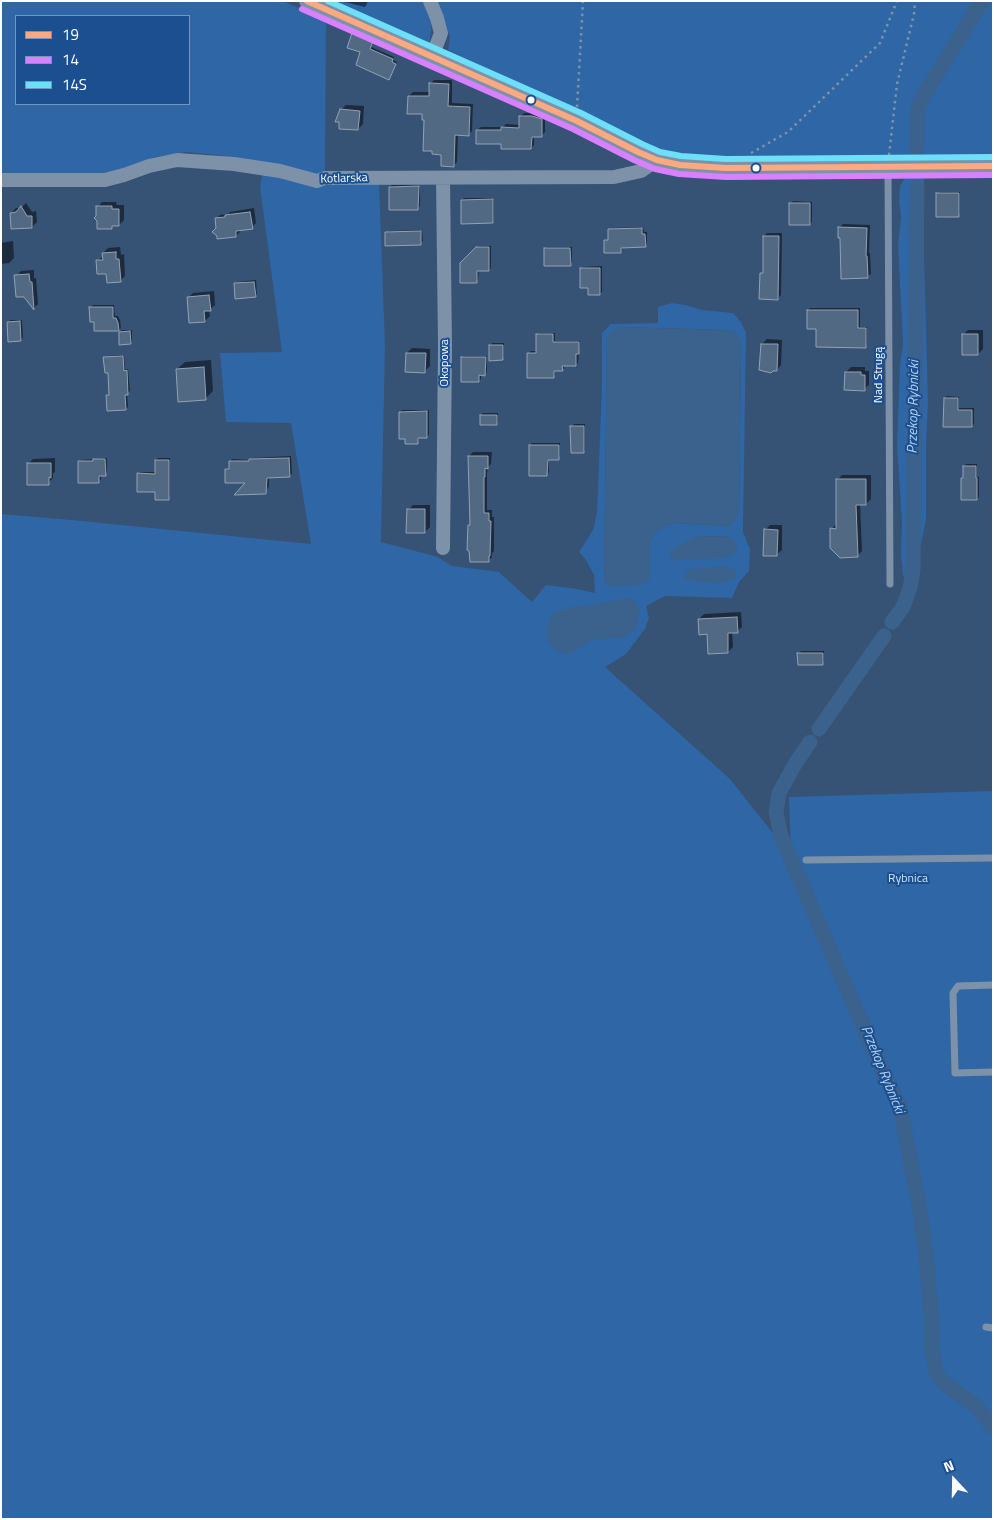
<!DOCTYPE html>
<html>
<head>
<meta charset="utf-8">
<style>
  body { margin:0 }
  #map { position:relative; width:994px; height:1520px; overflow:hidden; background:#365274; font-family:"Titillium Web",sans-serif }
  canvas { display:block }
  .frame { position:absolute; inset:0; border:2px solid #fff; pointer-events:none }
  .legend { position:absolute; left:15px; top:15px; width:175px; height:90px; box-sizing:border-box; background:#1b4f8f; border:1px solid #7695bc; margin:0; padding:6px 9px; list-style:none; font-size:15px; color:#fff }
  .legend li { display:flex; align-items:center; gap:10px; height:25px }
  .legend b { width:25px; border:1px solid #7695bc }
  .north { position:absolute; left:929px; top:1455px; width:50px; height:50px; -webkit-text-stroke:4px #1b4f8f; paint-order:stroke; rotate:339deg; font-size:14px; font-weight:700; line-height:20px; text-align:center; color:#fff }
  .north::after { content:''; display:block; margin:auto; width:18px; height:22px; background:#fff; clip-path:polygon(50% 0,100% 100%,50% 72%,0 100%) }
</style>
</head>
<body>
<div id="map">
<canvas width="994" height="1520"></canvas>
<div class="frame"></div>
<ul class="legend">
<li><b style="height:6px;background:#ffa980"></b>19</li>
<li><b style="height:6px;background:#d880ff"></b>14</li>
<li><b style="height:6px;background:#6ddff8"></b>14S</li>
</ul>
<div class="north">N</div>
</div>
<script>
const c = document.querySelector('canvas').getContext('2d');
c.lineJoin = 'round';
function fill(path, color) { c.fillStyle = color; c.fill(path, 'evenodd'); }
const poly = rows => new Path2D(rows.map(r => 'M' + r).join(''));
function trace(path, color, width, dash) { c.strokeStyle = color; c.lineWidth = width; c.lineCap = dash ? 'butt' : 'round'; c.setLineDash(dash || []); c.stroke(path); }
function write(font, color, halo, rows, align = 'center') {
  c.font = font + ' "Titillium Web",sans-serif'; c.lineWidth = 4; c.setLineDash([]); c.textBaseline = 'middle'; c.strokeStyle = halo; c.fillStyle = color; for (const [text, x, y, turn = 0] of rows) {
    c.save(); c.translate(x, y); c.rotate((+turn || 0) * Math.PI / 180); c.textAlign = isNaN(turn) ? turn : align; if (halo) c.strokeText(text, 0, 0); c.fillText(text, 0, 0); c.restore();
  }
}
fill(poly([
  [1,1,282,1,326,19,325,178,263,163,218,155,186,152,156,157,111,175,1,175],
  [16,16,189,16,189,104,16,104],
  [323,1,424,1,432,22,429,47,379,27],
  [436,1,993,1,993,155,848,156,709,159,675,155,647,146,448,50,450,37,443,15],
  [263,171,379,182,385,345,381,542,438,557,452,566,499,572,532,602,546,585,577,589,595,593,594,575,586,560,579,552,593,530,597,513,602,385,602,333,611,324,658,323,658,307,672,303,686,305,702,310,733,313,741,322,746,333,743,532,750,549,749,571,739,582,732,598,665,596,646,606,649,618,645,629,626,654,605,667,730,779,791,856,789,797,993,791,993,1519,1,1519,1,514,72,520,311,544,291,423,226,422,220,353,282,352,260,187],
  [622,327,724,330,736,333,741,343,739,511,729,526,674,523,665,527,657,531,651,539,606,584,604,574,607,338],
  [728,536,733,555,694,537],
  [905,178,924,178,924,257,928,401,926,447,926,519,919,554,918,575,908,580,903,576,901,554,902,522,897,444,900,365,903,343,898,245,901,217,899,202,900,186]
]), '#2f66a5');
fill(poly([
  [622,327,724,330,737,333,741,343,739,511,735,521,729,526,674,523,657,531,651,539,649,581,640,585,612,586,606,584,604,574,607,338,612,330],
  [728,536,735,541,738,548,733,555,723,558,678,560,671,558,669,552,694,537],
  [726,566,735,570,736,578,721,583,694,581,684,578,686,572,692,569],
  [631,598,637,603,639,610,638,620,636,628,625,637,591,640,574,651,566,654,559,652,549,643,547,629,552,614,572,607,592,605]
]), '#3b618d');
fill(poly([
  [341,1,368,1,365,7],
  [355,32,375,39,371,47,394,57,393,60,397,62,389,78,362,52,353,34],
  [434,80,452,80,452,103,473,104,472,131,468,135,458,134,457,162,454,165,443,154,423,113,409,96,413,92,430,92,431,83],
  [346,105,364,106,363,124,358,129,341,110],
  [524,113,536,113,545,116,545,132,541,136,534,136,534,145,531,148,502,143,477,130,481,127,503,127,506,124,520,125,521,116],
  [392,185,420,185,420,206,418,208,390,187],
  [940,192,960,192,960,214,958,216,938,194],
  [464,198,494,198,494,220,492,222,462,200],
  [793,201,812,202,812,222,810,224,791,204],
  [102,202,116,202,117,205,124,205,124,220,119,225,115,225,112,228,98,207],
  [26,203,32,212,36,211,37,222,32,227,11,213,16,208,21,208],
  [254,208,256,223,252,227,239,229,240,232,236,236,216,219,220,215,228,214,230,212],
  [843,224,870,225,869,253,870,253,871,274,867,277,842,236,839,228],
  [643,227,644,232,647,232,647,244,645,246,623,247,621,251,605,241,610,239,610,230,612,228],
  [422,230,423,241,421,243,387,233,389,231],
  [767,233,782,233,781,295,778,298,761,274,764,271,764,236],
  [13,241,14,258,9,263,1,264,1,243],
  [479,246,491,246,491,268,489,270,479,270,478,280,476,282,462,263],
  [120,247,121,255,124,254,125,276,120,281,107,273,97,261,104,256,103,253,108,248],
  [547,247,572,247,572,262,570,264,545,249],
  [602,266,602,292,600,294,581,269,583,267],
  [34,270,34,278,36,278,38,304,34,308,25,296,16,276,21,271],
  [256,280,257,294,255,296,235,284,237,282],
  [214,291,215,305,209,310,210,316,205,321,189,297,193,293],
  [93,305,114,305,115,316,118,316,120,320,121,328,119,330,95,320,91,307],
  [810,308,860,308,860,327,867,327,867,344,865,346,818,328,808,310],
  [10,320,22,320,23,338,21,340,8,323],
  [122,330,132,330,132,341,130,343,120,332],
  [968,330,983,330,983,349,978,354,964,334],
  [539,333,555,333,555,341,580,341,578,363,576,365,564,365,564,368,562,370,555,370,555,375,553,377,529,353,531,351,537,351,537,335],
  [767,339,782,340,781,365,777,370,762,344],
  [492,343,504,343,504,357,502,359,490,346],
  [412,348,430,349,430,366,425,371,407,353],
  [124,355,125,369,128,369,130,391,127,393,128,407,126,409,107,396,109,394,109,372,105,358,107,356],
  [464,356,487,356,487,372,485,374,481,374,481,379,479,381,462,358],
  [211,360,213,391,206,398,177,369,185,362],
  [851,367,865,367,865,371,869,371,869,385,864,389,846,372],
  [947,396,959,397,959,408,974,408,974,424,972,426,945,398],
  [402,410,429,410,429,435,427,437,419,437,419,441,417,443,400,412],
  [483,413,498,413,498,422,496,424,481,415],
  [574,424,585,424,585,450,583,452,572,427],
  [532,443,560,443,560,456,558,458,549,458,549,472,547,475,530,445],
  [473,452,492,452,491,464,488,467,487,473,487,510,492,510,492,517,494,517,494,551,492,553,492,557,488,561,469,525,471,523,469,456],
  [291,456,292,474,290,476,269,476,269,486,265,493,226,469,230,467,230,462,232,459,251,460,253,458],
  [55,458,55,471,53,474,53,478,48,483,28,464,33,459],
  [107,458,107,472,105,474,101,474,101,479,99,482,79,462,81,460],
  [158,458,170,458,170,496,168,498,156,491,138,474,140,472,156,472,156,460],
  [966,464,977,464,977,477,979,477,979,497,977,499,962,479,964,476,964,466],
  [842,475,871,475,871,499,866,504,860,504,862,551,857,556,832,529,836,524,837,480],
  [413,505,430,505,430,527,425,532,408,510],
  [770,525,782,525,782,550,777,554,765,530],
  [741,612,742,627,737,631,732,632,733,647,728,652,709,633,699,619,704,614],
  [801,651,824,651,824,661,822,664,799,653]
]), '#0007');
trace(poly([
  [917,149,917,115,920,103,927,90,982,1],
  [892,622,903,607,910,588,913,570,917,187],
  [819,729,884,636],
  [810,742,795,764,779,793,776,812,781,836,883,1072,900,1106,920,1211,926,1256,932,1320,932,1351,936,1372,942,1382,976,1406,993,1427]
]), '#3b618d', 15);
const building = poly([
  [352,33,373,41,370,49,393,59,392,62,396,64,389,80,356,65,360,52,347,48,352,33],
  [429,83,449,84,448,106,470,107,469,136,455,135,454,167,441,166,441,155,432,154,432,151,423,151,424,120,422,120,422,114,407,114,408,96,429,96,429,83],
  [340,109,360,111,358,130,339,129,339,122,335,122,340,109],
  [519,116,532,116,542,119,542,137,532,137,531,149,501,149,501,144,476,144,476,130,501,130,501,127,519,128,519,116],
  [419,186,418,210,389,210,389,187,419,186],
  [936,193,959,193,959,217,936,217,936,193],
  [493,199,493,223,461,224,461,200,493,199],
  [789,203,810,203,810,225,789,225,789,203],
  [21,206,27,216,32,216,32,228,11,229,10,213,16,212,21,206],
  [96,206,112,206,112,209,119,209,119,226,112,226,112,229,97,229,97,221,94,218,96,216,96,206],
  [250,212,253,229,236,231,236,237,217,239,217,236,212,232,216,228,215,218,225,217,225,215,250,212],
  [838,227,867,228,866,256,867,256,868,278,841,279,840,238,838,238,838,227],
  [642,228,642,234,645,234,646,247,621,248,621,253,604,253,604,240,608,240,608,229,642,228],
  [421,231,421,245,385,246,385,232,421,231],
  [763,236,779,236,778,300,759,299,760,273,763,273,763,236],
  [476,247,489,247,489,271,477,271,477,283,460,283,460,263,476,247],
  [544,248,570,248,571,266,544,266,544,248],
  [116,252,116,259,119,259,121,282,107,283,106,274,97,274,96,260,103,260,102,253,116,252],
  [580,268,600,268,600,295,588,295,588,288,580,288,580,268],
  [29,274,30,282,32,282,34,310,24,297,16,297,14,275,29,274],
  [254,282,256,297,235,299,234,283,254,282],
  [209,295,211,311,204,311,205,322,189,323,187,297,209,295],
  [89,307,113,307,113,318,116,318,118,323,119,331,94,331,94,322,90,322,89,307],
  [807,310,858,310,858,328,866,328,866,348,816,347,816,329,807,329,807,310],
  [20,321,21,341,8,342,7,322,20,321],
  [130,331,131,344,119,345,119,332,130,331],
  [536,334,553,334,553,342,579,342,579,354,576,354,576,366,562,366,563,371,554,371,554,378,527,378,527,353,536,353,536,334],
  [962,334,978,334,978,355,962,355,962,334],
  [761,344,778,344,777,371,773,371,771,373,759,370,761,344],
  [489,345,503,345,503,360,489,361,489,345],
  [406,353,426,353,425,373,405,372,406,353],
  [123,356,124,371,127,370,128,395,125,395,126,410,107,411,106,395,109,395,108,373,105,373,103,357,123,356],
  [461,357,486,357,485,376,479,375,479,382,461,382,461,357],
  [204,367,206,400,178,402,176,369,204,367],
  [845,372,861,372,861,375,865,375,865,391,844,390,845,372],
  [944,398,958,398,958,410,972,410,972,427,943,427,944,398],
  [427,411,427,438,418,438,418,444,405,444,405,439,399,439,399,412,427,411],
  [480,415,497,415,497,425,480,425,480,415],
  [570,426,584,426,584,453,571,453,570,426],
  [529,445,559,445,559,460,548,460,547,476,529,476,529,445],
  [468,456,488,456,488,469,485,468,485,477,484,477,484,513,489,513,489,521,491,521,490,556,489,556,489,562,470,562,469,551,467,550,468,525,470,525,468,456],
  [289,458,290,477,267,478,266,494,234,495,245,483,225,483,225,469,229,469,229,461,249,461,249,459,289,458],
  [93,459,105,459,106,476,99,476,99,483,78,483,78,461,93,461,93,459],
  [155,460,169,460,169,500,155,500,155,492,137,492,137,473,155,474,155,460],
  [27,463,51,463,51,478,49,477,49,485,27,485,27,463],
  [963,466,976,466,976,478,977,478,977,500,961,500,961,478,963,478,963,466],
  [836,479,866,479,866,505,856,505,858,557,840,558,830,548,830,528,836,529,836,479],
  [407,509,425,509,425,533,406,533,407,509],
  [764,529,778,530,777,556,763,556,764,529],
  [737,617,738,633,728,633,728,653,708,654,707,634,699,635,698,619,737,617],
  [797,653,823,653,823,665,798,665,797,653]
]);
fill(building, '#526984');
trace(building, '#92a2b6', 1);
trace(poly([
  [577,107,583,1],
  [751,153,788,132,880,43,897,1],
  [889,155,897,84,914,14,915,1]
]), '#7d92a8', 2.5, [2.5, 4]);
trace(poly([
  [888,166,890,584],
  [806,860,993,858],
  [993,985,958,986,953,993,955,1073,993,1072],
  [986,1327,993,1328]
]), '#7d92a8', 7);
trace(poly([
  [306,1,577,121,638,152,657,160,680,165,726,168,993,166],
  [430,1,437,18,441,33,432,57],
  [443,178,445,346,443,548],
  [1,180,105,180,124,175,149,166,177,160,234,164,280,171,317,181,325,178,614,177,641,171,657,160]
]), '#7d92a8', 14);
trace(poly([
  [307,1,577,121,638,152,657,160,680,165,726,168,993,166]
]), '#ffa980', 6);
trace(poly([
  [302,9,573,129,634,160,655,169,679,174,726,177,993,175]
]), '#d880ff', 6);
trace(poly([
  [328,1,581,113,642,144,660,152,681,156,726,159,993,157]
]), '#6ddff8', 6);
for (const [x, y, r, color] of [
  [531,100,4.5,"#fff"],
  [756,168,4.5,"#fff"]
]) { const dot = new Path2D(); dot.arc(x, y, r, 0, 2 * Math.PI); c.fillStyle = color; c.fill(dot); trace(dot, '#1b4f8f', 2); }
write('12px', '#fff', '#1b4f8f', [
  ["Kotlarska",344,179,-2],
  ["Okopowa",445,363,-90],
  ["Nad Strugą",879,375,-90]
]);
write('12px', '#cfe3fa', '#1b4f8f', [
  ["Rybnica",908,879]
]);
write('italic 14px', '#b5d3f5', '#1b4f8f', [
  ["Przekop Rybnicki",914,407,-89],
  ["Przekop Rybnicki",882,1070,68]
]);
</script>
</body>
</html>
